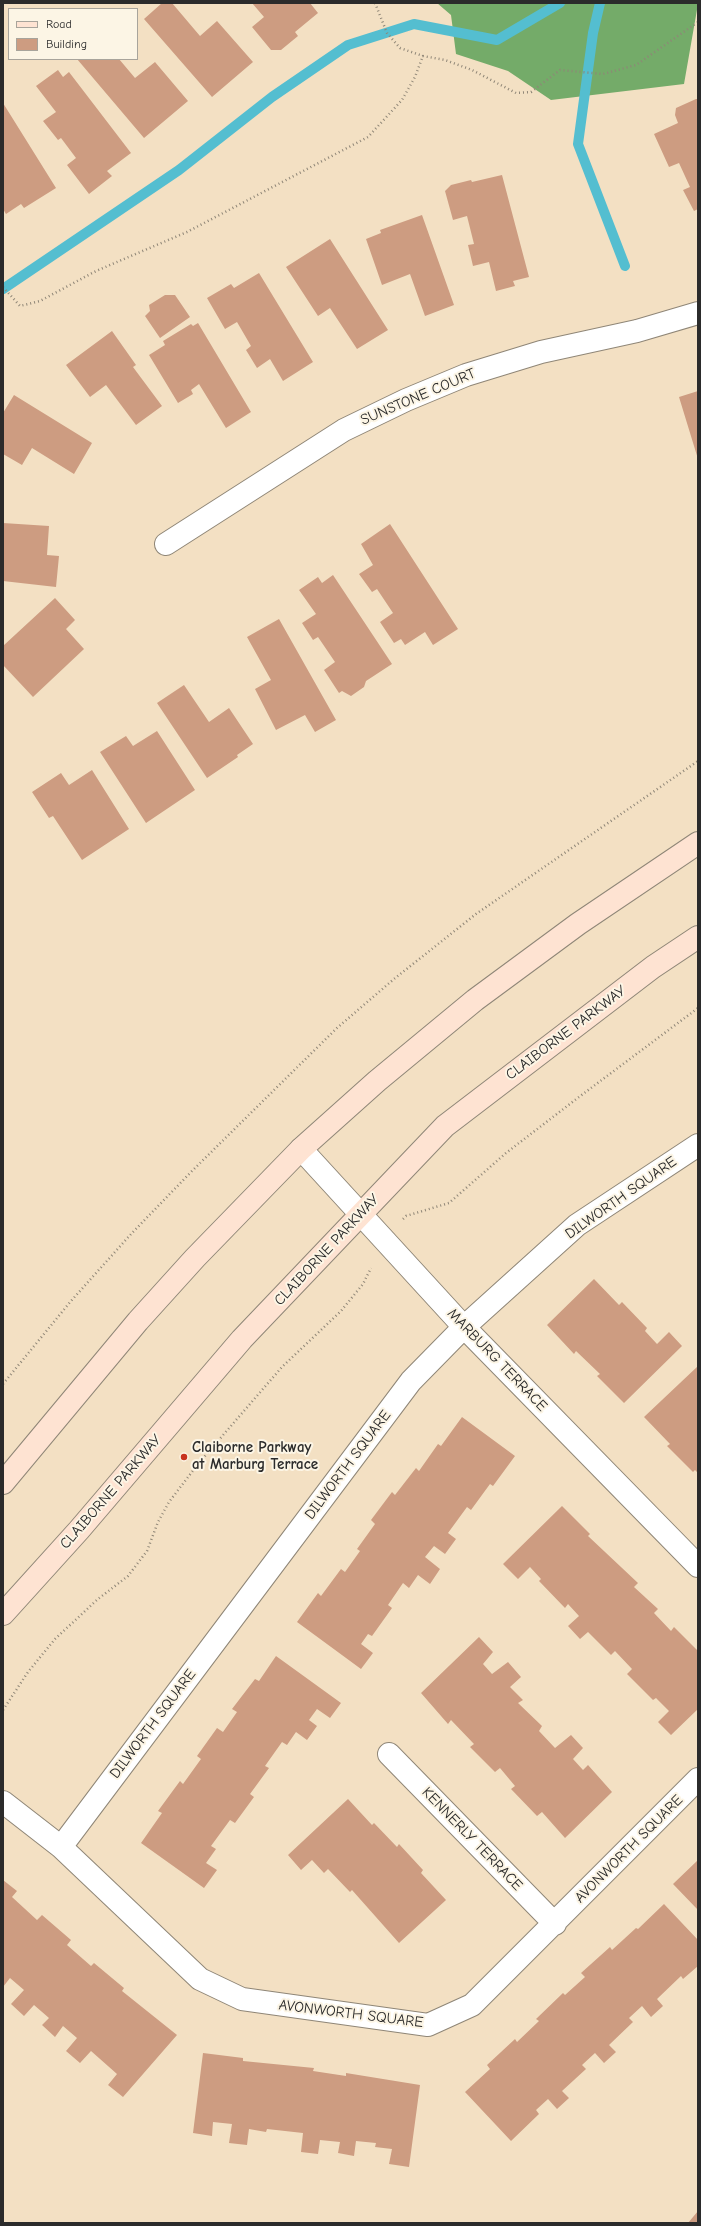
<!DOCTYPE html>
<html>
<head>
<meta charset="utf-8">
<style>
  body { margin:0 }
  #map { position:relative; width:701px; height:2226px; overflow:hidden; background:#f3e0c3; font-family:"Comic Neue",sans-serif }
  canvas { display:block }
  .frame { position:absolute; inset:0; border:4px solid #2b2b2b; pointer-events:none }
  .legend { position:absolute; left:8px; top:8px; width:130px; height:52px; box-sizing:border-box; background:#fcf5e5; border:1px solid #a8a49b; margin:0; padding:5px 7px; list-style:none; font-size:12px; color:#2b2b2b }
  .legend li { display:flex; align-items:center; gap:8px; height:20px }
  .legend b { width:20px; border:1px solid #a8a49b }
</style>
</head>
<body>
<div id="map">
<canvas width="701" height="2226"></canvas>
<div class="frame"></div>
<ul class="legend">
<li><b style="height:5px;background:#fee3d2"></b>Road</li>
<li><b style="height:11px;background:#cd9c81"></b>Building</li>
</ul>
</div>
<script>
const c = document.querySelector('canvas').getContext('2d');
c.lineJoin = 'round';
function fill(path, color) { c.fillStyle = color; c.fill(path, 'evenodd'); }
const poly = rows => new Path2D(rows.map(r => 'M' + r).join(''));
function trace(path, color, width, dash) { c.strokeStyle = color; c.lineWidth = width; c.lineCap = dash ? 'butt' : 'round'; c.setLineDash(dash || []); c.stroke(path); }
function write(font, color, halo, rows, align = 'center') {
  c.font = font + ' "Comic Neue",sans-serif'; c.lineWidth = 4; c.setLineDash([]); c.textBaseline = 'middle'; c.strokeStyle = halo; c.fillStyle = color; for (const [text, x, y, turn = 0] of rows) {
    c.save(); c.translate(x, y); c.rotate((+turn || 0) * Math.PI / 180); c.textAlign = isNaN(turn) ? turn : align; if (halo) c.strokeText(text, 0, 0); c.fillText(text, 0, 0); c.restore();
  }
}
fill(poly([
  [437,3,698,3,698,4,684,84,551,100,508,71,456,54,451,15]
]), '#74ab69');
trace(poly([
  [600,3,593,33,578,144,625,266],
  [3,289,179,170,272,97,348,45,414,24,497,40,560,3]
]), '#54bed0', 10);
fill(poly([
  [162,3,172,3,200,36,217,21,253,62,212,97,144,19],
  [252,3,310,3,318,13,295,32,298,36,281,50,271,50,252,27,264,17],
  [77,59,119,59,135,78,155,62,188,101,144,138],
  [58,70,63,77,69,72,131,153,107,171,112,176,89,194,67,165,76,158,61,138,58,140,43,121,56,112,36,86],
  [696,99,698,99,698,209,694,211,683,190,690,187,679,163,669,167,654,134,678,123,675,115,676,108],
  [3,103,56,188,24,208,21,204,6,214,3,209],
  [502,175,529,277,513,281,515,286,496,291,489,262,473,266,468,245,474,244,467,216,453,220,445,191,451,185,471,180,472,182],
  [422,215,454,305,425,316,410,274,382,285,366,239,381,233,380,230],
  [330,239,388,330,357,349,330,308,318,316,286,267],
  [259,273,313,362,283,381,270,359,257,368,246,350,251,346,237,322,225,329,207,298,231,284,234,288],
  [165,295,175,295,190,317,160,338,145,316,150,311,149,305],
  [198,323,251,412,226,428,199,384,191,390,193,394,178,403,149,355,165,345,163,341,191,324,193,326],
  [112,331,136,365,133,367,162,406,136,425,106,385,90,397,66,365],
  [698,391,698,459,679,397],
  [14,395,92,443,74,474,32,448,22,465,3,454,3,413],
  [3,523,49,526,47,555,59,556,56,587,3,581],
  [390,524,458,629,433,645,425,632,405,645,401,639,394,643,380,622,393,613,377,589,372,592,359,574,373,565,361,544],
  [333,575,392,664,366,681,364,687,351,696,342,691,339,693,324,670,335,662,318,637,313,640,302,623,316,614,299,590,318,577,322,583],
  [55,598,75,620,66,629,84,649,33,697,3,665,3,646],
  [279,619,336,720,315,732,305,715,276,730,255,689,271,680,247,637],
  [184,685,209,722,229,708,253,744,237,755,238,757,207,778,157,703],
  [157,731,195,790,146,823,100,752,126,736,133,746],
  [92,770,129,829,82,860,53,816,49,818,32,792,61,773,69,785],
  [594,1279,619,1305,622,1302,647,1328,645,1331,657,1344,669,1332,682,1346,624,1403,597,1376,600,1374,576,1351,574,1354,547,1325],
  [698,1366,698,1473,695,1470,693,1472,667,1446,670,1444,644,1417],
  [462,1417,515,1456,493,1486,490,1484,471,1510,467,1507,448,1533,456,1539,445,1554,434,1546,425,1557,440,1569,430,1584,418,1575,409,1588,403,1583,388,1605,392,1608,372,1636,368,1634,361,1644,373,1653,361,1669,297,1622,318,1593,321,1596,341,1569,345,1572,360,1551,357,1549,375,1524,371,1520,392,1492,395,1495,416,1468,419,1471,438,1444,441,1446],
  [562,1506,590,1534,588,1536,638,1583,634,1587,658,1609,654,1613,671,1631,674,1627,698,1651,698,1709,671,1735,658,1722,669,1711,656,1698,653,1700,627,1674,632,1669,615,1651,611,1655,588,1632,580,1639,568,1626,579,1616,568,1604,565,1608,539,1581,541,1579,530,1567,518,1579,503,1564],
  [479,1637,493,1652,483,1664,492,1674,508,1662,521,1677,510,1687,523,1700,518,1703,542,1726,539,1731,555,1748,571,1735,583,1748,573,1759,583,1770,588,1765,612,1792,565,1838,542,1812,537,1816,511,1789,515,1786,500,1768,495,1772,470,1747,474,1744,451,1720,448,1724,421,1693],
  [276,1656,341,1703,330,1718,317,1709,309,1720,317,1726,307,1740,296,1732,287,1745,282,1742,265,1766,269,1768,250,1794,254,1797,235,1823,230,1820,211,1846,216,1849,206,1863,217,1870,204,1888,141,1843,162,1813,158,1811,180,1781,183,1784,201,1759,197,1756,217,1728,223,1732,237,1712,232,1709,255,1679,259,1681],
  [348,1799,372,1825,374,1823,397,1847,399,1844,423,1870,421,1873,446,1900,399,1943,352,1890,350,1892,328,1869,324,1873,312,1860,301,1870,288,1855],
  [698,1860,698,1910,673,1884],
  [3,1880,17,1891,12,1897,37,1920,42,1915,71,1940,67,1945,91,1966,94,1963,124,1988,122,1991,177,2035,123,2097,108,2085,117,2074,91,2051,80,2063,66,2051,77,2038,63,2026,55,2037,42,2025,49,2018,34,2005,24,2016,11,2004,24,1990,10,1978,3,1987],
  [664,1904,698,1940,698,1966,683,1979,681,1976,657,1999,663,2006,651,2017,642,2006,629,2018,633,2022,609,2045,616,2052,604,2063,595,2053,582,2065,586,2069,562,2091,569,2098,557,2109,548,2099,536,2110,539,2114,511,2141,465,2092,490,2069,487,2065,515,2039,517,2042,539,2021,536,2019,563,1993,565,1995,585,1977,581,1973,610,1947,612,1950,636,1928,638,1929],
  [203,2053,243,2058,243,2061,314,2068,313,2071,346,2076,346,2073,420,2085,409,2167,389,2164,392,2149,375,2147,376,2143,356,2141,354,2156,338,2153,340,2142,320,2140,318,2154,301,2152,303,2133,267,2129,266,2132,249,2129,247,2145,229,2143,232,2124,213,2122,212,2136,193,2133],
  [698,2211,698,2223,688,2223]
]), '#cd9c81');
const street = poly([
  [166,544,344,430,406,400,466,375,541,352,637,331,698,313],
  [301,1149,464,1327,698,1566],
  [389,1754,555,1924],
  [3,1802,61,1847,200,1979,242,1999,428,2025,472,2005,698,1779],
  [61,1847,411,1381,464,1327,577,1225,698,1145]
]);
const secondary = poly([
  [3,1483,138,1321,195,1258,301,1149,377,1081,475,1000,578,924,698,843],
  [3,1614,79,1530,242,1339,445,1126,653,967,698,937]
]);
trace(street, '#8f8677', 24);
trace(secondary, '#8f8677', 24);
trace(poly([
  [375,3,387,33,400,48,423,56],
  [3,287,20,306,40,301,96,271,187,232,368,137,402,100,415,77,423,56,445,60,472,70,516,93,531,92,560,70,603,74,636,65,698,22],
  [403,1219,406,1216,449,1203,506,1153,579,1097,698,1008],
  [3,1384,71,1301,132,1233,192,1171,337,1028,394,979,476,914,698,761],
  [3,1710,28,1672,55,1639,98,1599,128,1576,147,1551,158,1522,169,1502,198,1464,282,1367,341,1311,363,1284,371,1268]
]), '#8f8677', 2.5, [1, 3]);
trace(street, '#fff', 22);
trace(secondary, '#fee3d2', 22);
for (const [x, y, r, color] of [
  [184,1457,4,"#c8321e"]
]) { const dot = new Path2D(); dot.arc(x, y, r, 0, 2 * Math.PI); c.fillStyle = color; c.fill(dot); trace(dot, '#fcf5e5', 1.5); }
write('15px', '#2b2b2b', '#fcf5e5', [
  ["SUNSTONE COURT",418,397,-23],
  ["CLAIBORNE PARKWAY",566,1033,-37],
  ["DILWORTH SQUARE",621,1198,-35],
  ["CLAIBORNE PARKWAY",327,1250,-47],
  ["MARBURG TERRACE",497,1360,46],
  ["DILWORTH SQUARE",348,1465,-53],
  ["CLAIBORNE PARKWAY",111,1492,-49],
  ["DILWORTH SQUARE",153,1724,-53],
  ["KENNERLY TERRACE",472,1839,46],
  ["AVONWORTH SQUARE",629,1849,-45],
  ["AVONWORTH SQUARE",351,2014,7]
]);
write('bold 15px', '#2b2b2b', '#fcf5e5', [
  ["Claiborne Parkway",192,1448],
  ["at Marburg Terrace",192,1465]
], 'left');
</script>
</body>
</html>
